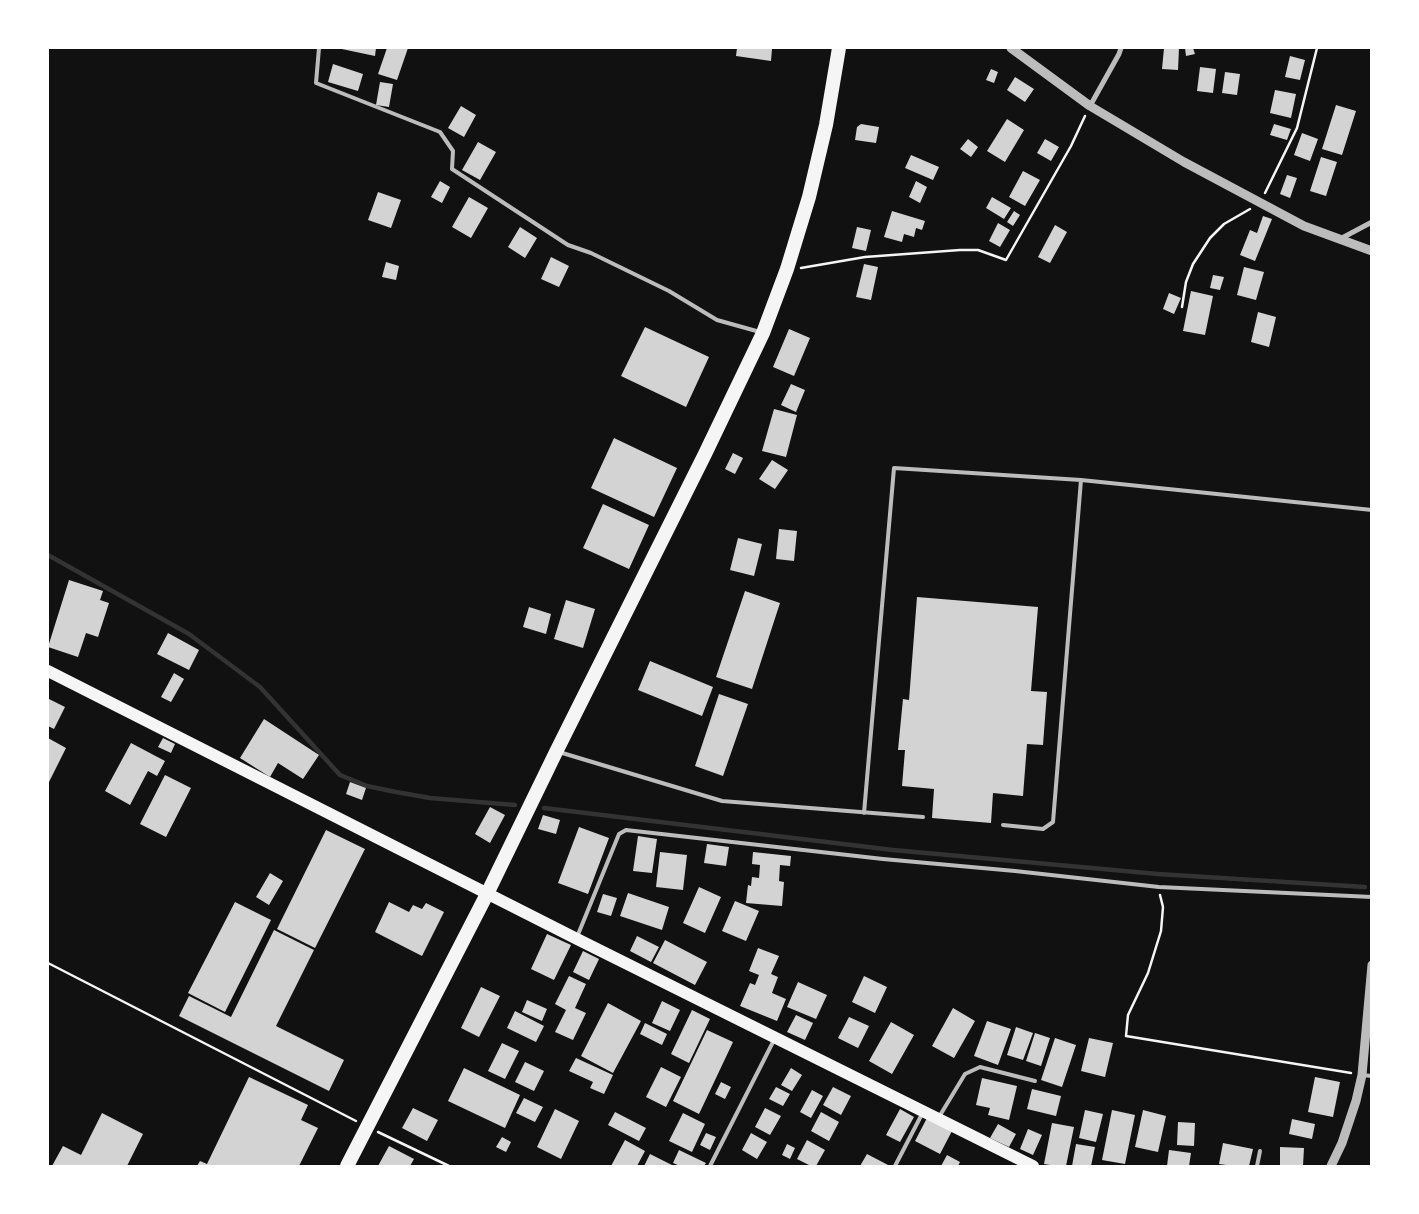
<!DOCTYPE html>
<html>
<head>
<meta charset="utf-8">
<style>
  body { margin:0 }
  #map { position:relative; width:1419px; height:1214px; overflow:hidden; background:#111; font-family:Arial,sans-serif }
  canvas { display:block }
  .frame { position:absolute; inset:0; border:49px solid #fff; pointer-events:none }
</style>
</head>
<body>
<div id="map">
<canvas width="1419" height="1214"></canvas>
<div class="frame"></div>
</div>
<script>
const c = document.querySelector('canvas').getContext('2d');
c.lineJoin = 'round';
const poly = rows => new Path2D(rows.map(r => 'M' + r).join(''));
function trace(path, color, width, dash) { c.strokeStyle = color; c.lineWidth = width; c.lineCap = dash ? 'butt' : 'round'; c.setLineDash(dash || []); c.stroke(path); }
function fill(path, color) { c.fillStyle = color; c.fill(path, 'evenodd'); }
trace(poly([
  [48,555,189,634,260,687,340,775,367,786,396,792,430,798,515,805],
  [544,808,893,850,1158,874,1365,887]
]), '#333', 4.5);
fill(poly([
  [337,48,376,48,375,56],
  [387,48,408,48,397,80,378,74],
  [737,48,761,48,772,49,771,61,736,56],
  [1164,48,1179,48,1178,70,1162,69],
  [1185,48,1193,48,1195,54,1186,56],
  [1290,56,1305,60,1300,80,1285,77],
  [333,64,363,74,358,91,328,82],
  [1200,67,1216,69,1213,93,1197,91],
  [991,69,998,72,994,83,986,80],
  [1225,72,1240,74,1237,95,1222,93],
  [1015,77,1034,89,1025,102,1007,90],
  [380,82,393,84,389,107,376,105],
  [1275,90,1296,94,1291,118,1270,113],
  [1336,105,1356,111,1342,155,1322,149],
  [461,106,476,115,464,137,448,128],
  [1007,119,1024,130,1005,162,987,151],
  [861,124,879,127,876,143,855,140,857,127],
  [1274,124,1291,129,1287,140,1270,135],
  [1302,133,1318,139,1310,161,1294,155],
  [968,139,978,147,971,157,960,149],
  [1045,139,1059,147,1051,161,1037,153],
  [478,142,496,152,480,180,462,170],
  [911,155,939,167,933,180,905,168],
  [1321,157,1337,162,1326,196,1310,191],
  [1023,171,1040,180,1025,206,1009,197],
  [1287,175,1297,178,1290,198,1280,194],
  [440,181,450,187,442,203,431,197],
  [916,181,927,187,920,203,909,197],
  [378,192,401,200,391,228,368,220],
  [469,197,488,208,471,238,452,227],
  [992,197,1011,208,1004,219,986,208],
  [892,211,925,221,922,230,916,228,914,237,904,234,902,242,884,237],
  [1014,211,1020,215,1013,226,1007,222],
  [1263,216,1272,219,1255,261,1240,255,1250,230,1257,233],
  [998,223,1010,230,1000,247,989,241],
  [1055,225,1067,232,1050,263,1038,257],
  [520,227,537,238,525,258,508,247],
  [857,227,871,230,866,251,852,248],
  [551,257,569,266,559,287,541,279],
  [386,262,399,266,396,280,382,277],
  [864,264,878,267,871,300,856,297],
  [1244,267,1264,272,1256,300,1237,295],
  [1213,275,1224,277,1220,290,1210,288],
  [1191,291,1213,296,1205,335,1183,331],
  [1169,293,1181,298,1174,314,1163,309],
  [1258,312,1276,317,1269,347,1251,342],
  [645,327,709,357,686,407,621,376],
  [789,329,810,338,794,376,773,367],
  [791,384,805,390,796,412,781,405],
  [774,409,797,415,786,457,762,451],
  [614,438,677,468,654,517,591,488],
  [733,453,743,458,735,474,725,469],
  [772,460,788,470,775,489,759,479],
  [603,504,649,525,629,569,583,548],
  [779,529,797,531,794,561,776,559],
  [738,538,762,544,754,576,730,570],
  [69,580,103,591,100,600,109,603,98,637,86,633,78,657,48,647],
  [745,591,780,603,752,689,716,677],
  [917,597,1038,607,1031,691,1047,692,1043,745,1027,744,1023,796,993,793,991,823,932,818,934,789,902,786,905,750,898,750,903,699,909,700],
  [566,600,595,609,583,648,554,639],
  [529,607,551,614,546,634,523,627],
  [168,633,199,650,189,670,157,654],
  [650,661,713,687,702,716,638,690],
  [174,673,184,679,171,702,161,697],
  [719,694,748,704,723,776,695,766],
  [49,699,65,707,54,729,48,726],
  [264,719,319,755,303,779,278,763,270,777,240,758],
  [48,738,66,748,48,784],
  [163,738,175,744,171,753,158,747],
  [131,743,165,761,157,776,148,771,130,805,105,791],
  [165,775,191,788,166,837,140,824],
  [350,782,366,788,362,800,346,794],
  [490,807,505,815,490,843,475,834],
  [543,815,560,820,556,834,538,829],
  [579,827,609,838,588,894,558,883],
  [326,830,365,849,315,948,277,929],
  [638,836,657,839,652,873,633,871],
  [707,844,729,847,726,866,704,863],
  [660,852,687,855,683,890,656,887],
  [753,852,791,856,790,866,780,865,779,881,784,882,782,906,746,903,748,885,751,886,752,877,759,878,760,865,752,864],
  [270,873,283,881,269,905,256,897],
  [699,887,721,897,705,933,683,923],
  [628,893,669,907,662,930,620,916],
  [603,894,617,898,611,916,597,912],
  [735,901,759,911,746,941,722,931],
  [235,902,271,920,225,1012,188,993],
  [389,902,409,912,413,905,422,909,426,903,444,912,422,956,375,932],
  [274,930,314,950,276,1026,344,1060,329,1091,179,1016,189,996,231,1017],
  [547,934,571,945,554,980,531,969],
  [637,936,659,947,651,962,630,951],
  [665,940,707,962,695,985,653,963],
  [758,948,779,956,771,974,778,977,772,993,786,999,777,1021,740,1006,750,983,755,985,759,975,749,971],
  [583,951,599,959,589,980,573,972],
  [569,976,586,984,575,1008,586,1013,573,1040,555,1032,566,1010,555,1004],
  [864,976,887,987,875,1013,852,1002],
  [798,982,827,995,816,1019,787,1007],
  [481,987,500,996,479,1037,461,1028],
  [527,1000,547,1009,542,1021,522,1012],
  [662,1001,680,1010,670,1031,652,1023],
  [608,1003,641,1021,613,1073,581,1056],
  [953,1008,975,1021,954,1058,932,1046],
  [692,1010,710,1019,689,1063,671,1054],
  [515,1011,544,1026,536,1042,507,1028],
  [796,1015,813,1023,805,1040,787,1032],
  [849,1017,869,1026,858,1048,838,1038],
  [987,1021,1011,1029,998,1065,974,1056],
  [891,1022,914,1035,892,1074,869,1061],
  [645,1023,667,1034,662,1045,640,1034],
  [1016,1027,1033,1033,1023,1060,1007,1055],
  [707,1030,733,1042,699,1114,673,1101],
  [1035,1033,1050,1038,1041,1066,1026,1061],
  [1055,1038,1076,1045,1062,1087,1041,1080],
  [1089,1038,1113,1043,1105,1077,1081,1071],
  [502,1043,519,1051,505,1079,488,1071],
  [576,1058,613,1075,604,1094,590,1088,593,1082,569,1071],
  [525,1062,544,1071,534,1091,515,1082],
  [661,1067,681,1077,666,1107,646,1097],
  [464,1068,520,1095,505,1128,448,1101],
  [791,1068,802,1075,792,1091,781,1085],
  [249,1077,308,1105,301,1120,318,1128,299,1166,197,1166,200,1161,207,1164],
  [1315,1077,1340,1082,1333,1117,1308,1112],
  [982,1078,1017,1086,1009,1120,988,1115,990,1108,976,1105],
  [721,1082,731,1087,725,1099,715,1094],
  [776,1087,790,1094,783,1106,769,1099],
  [833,1087,851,1096,841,1115,823,1105],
  [1032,1089,1061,1096,1056,1116,1027,1109],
  [812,1090,823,1096,811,1118,800,1112],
  [524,1098,543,1107,535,1122,516,1113],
  [413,1108,438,1120,427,1141,402,1128],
  [765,1108,781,1116,770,1135,755,1127],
  [555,1109,579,1121,561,1159,537,1147],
  [900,1109,914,1117,900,1142,886,1135],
  [1085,1110,1103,1114,1096,1142,1079,1138],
  [1112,1110,1135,1115,1125,1164,1102,1160],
  [1143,1110,1166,1116,1158,1152,1135,1147],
  [615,1112,646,1128,639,1141,608,1125],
  [821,1112,839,1122,829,1141,811,1131],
  [102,1113,143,1134,127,1166,52,1166,63,1146,81,1155],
  [683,1113,705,1124,692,1152,669,1141],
  [927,1118,952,1131,940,1154,915,1141],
  [1292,1119,1315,1124,1312,1139,1289,1134],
  [1178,1122,1195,1123,1194,1146,1177,1145],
  [1052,1123,1074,1127,1066,1166,1056,1166,1044,1164],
  [998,1124,1016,1134,1009,1147,990,1138],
  [1028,1129,1042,1135,1033,1155,1020,1149],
  [706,1133,716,1137,710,1150,700,1145],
  [751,1133,767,1142,757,1159,742,1150],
  [502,1137,511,1142,506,1152,496,1147],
  [625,1140,645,1151,637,1166,611,1166],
  [807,1140,825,1150,816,1166,811,1166,797,1159],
  [1223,1143,1253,1149,1249,1166,1233,1166,1219,1164],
  [787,1144,795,1148,790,1159,782,1155],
  [1076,1144,1095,1147,1091,1166,1072,1166],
  [389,1146,414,1159,410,1166,378,1166],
  [1280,1147,1304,1148,1303,1166,1280,1166],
  [679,1150,706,1163,704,1166,680,1166,673,1163],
  [1169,1150,1191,1153,1189,1166,1167,1166],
  [650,1154,674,1166,644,1166],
  [867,1154,890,1166,860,1166],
  [947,1155,960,1162,958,1166,941,1166]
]), '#d3d3d3');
trace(poly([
  [1265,193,1297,128,1317,48],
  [801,268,865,257,960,250,978,250,1006,260,1071,146,1085,116],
  [1182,307,1186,282,1193,264,1210,238,1224,224,1250,209],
  [1160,895,1163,907,1161,931,1148,973,1128,1015,1126,1036,1351,1073],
  [48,963,356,1121],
  [378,1132,449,1166]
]), '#f5f5f5', 2.5);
trace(poly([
  [319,48,316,83,440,132,453,151,452,169,568,245,591,253,669,291,717,320,760,332],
  [559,752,722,801,923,817],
  [864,813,894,468,1081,480,1372,510],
  [1003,825,1043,829,1053,822,1081,480],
  [577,937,619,834,626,830,883,859,1015,871,1159,887,1372,897],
  [1362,1075,1372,1076],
  [939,1117,965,1074,980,1067,1035,1081],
  [710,1166,774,1040],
  [895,1166,922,1114],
  [1257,1166,1260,1151]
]), '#bcbcbc', 4);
trace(poly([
  [1090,106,1119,54,1121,48],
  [1340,239,1372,222]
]), '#bcbcbc', 5);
trace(poly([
  [1011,48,1090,106,1184,162,1304,226,1372,251],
  [1331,1166,1342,1143,1356,1101,1362,1075,1372,965]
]), '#bcbcbc', 9);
trace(poly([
  [48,671,577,939,1033,1166]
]), '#f5f5f5', 12);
trace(poly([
  [347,1166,487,894,556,752,705,454,763,333,787,269,809,197,826,125,839,48]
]), '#f5f5f5', 14);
</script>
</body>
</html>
